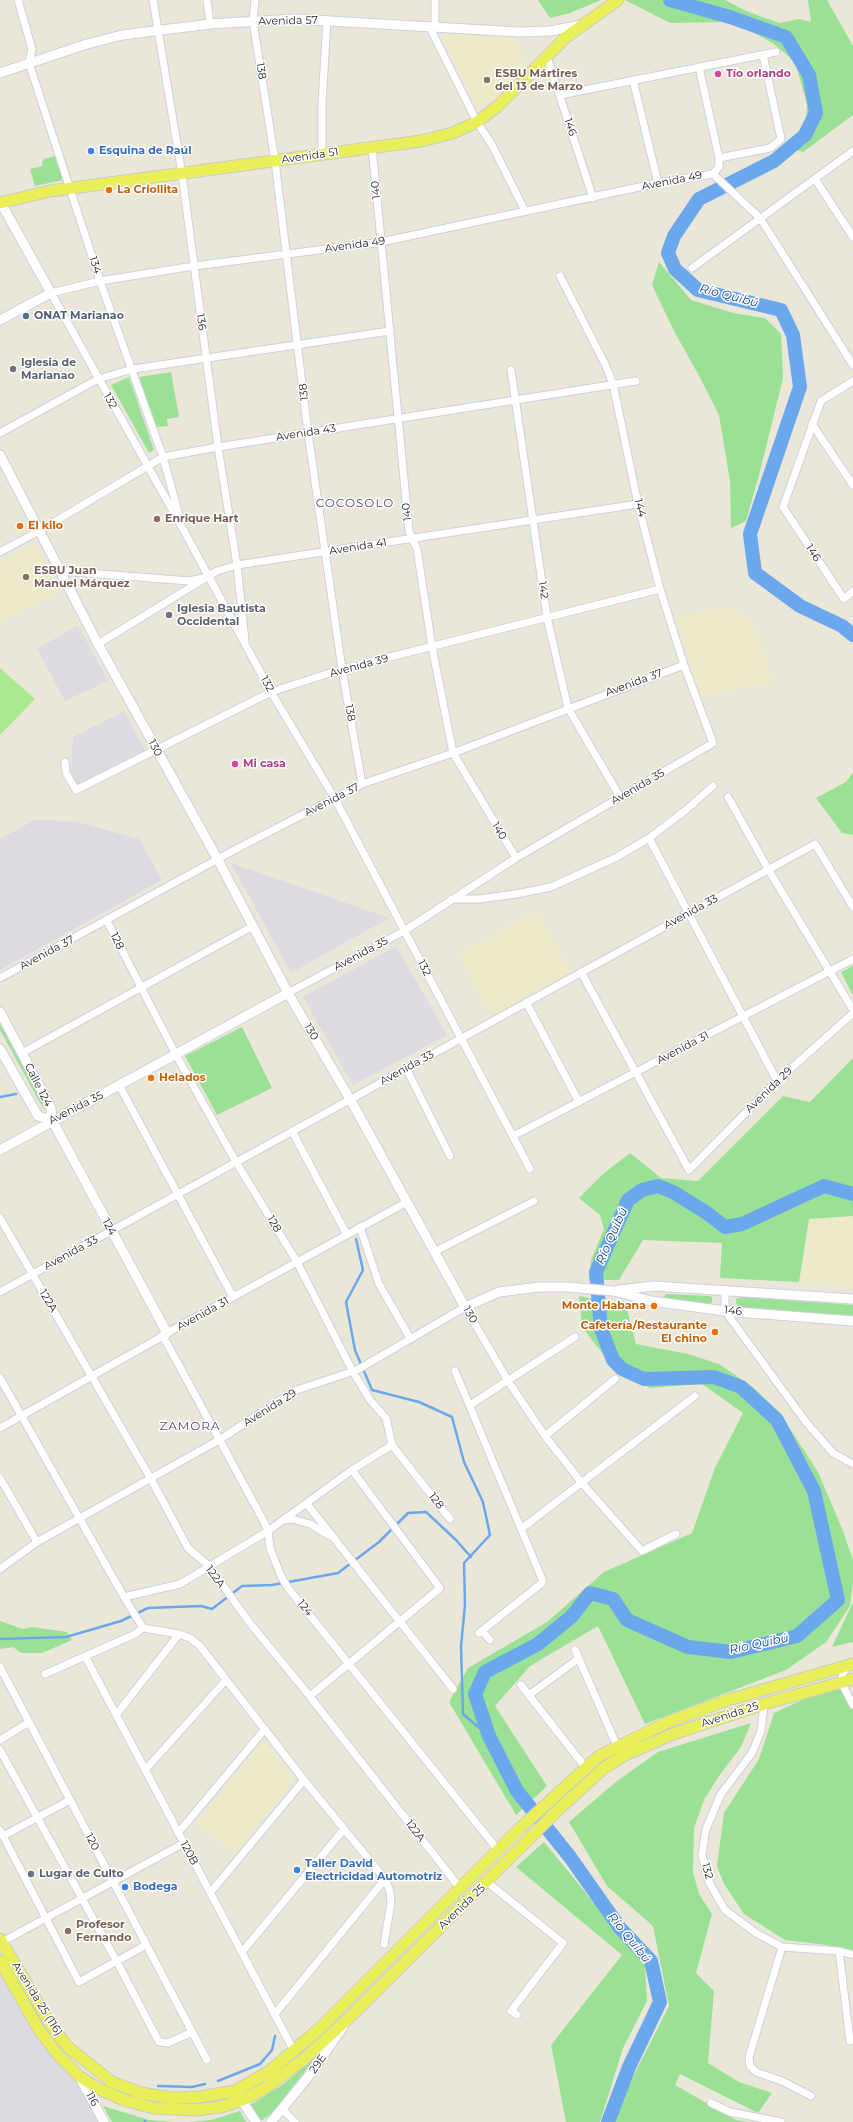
<!DOCTYPE html>
<html>
<head>
<meta charset="utf-8">
<style>
  body { margin:0 }
  canvas { display:block; background:#eae7d9 }
</style>
</head>
<body>
<canvas width="853" height="2122"></canvas>
<script>
const c = document.querySelector('canvas').getContext('2d');
c.lineJoin = 'round';
function fill(path, color) { c.fillStyle = color; c.fill(path, 'evenodd'); }
const poly = rows => new Path2D(rows.map(r => 'M' + r).join(''));
function trace(path, color, width, dash) { c.strokeStyle = color; c.lineWidth = width; c.lineCap = dash ? 'butt' : 'round'; c.setLineDash(dash || []); c.stroke(path); }
function write(font, color, halo, rows, align = 'center') {
  c.font = font + ' Montserrat,sans-serif'; c.lineWidth = 3; c.setLineDash([]); c.textBaseline = 'middle'; c.strokeStyle = halo; c.fillStyle = color; for (const [text, x, y, turn = 0] of rows) {
    c.save(); c.translate(x, y); c.rotate((+turn || 0) * Math.PI / 180); c.textAlign = isNaN(turn) ? turn : align; if (halo) c.strokeText(text, 0, 0); c.fillText(text, 0, 0); c.restore();
  }
}
fill(poly([
  [78,625,108,681,65,701,37,649],
  [124,711,146,752,70,789,73,737],
  [35,820,74,821,139,839,162,880,0,970,0,839],
  [231,863,389,918,291,973],
  [396,946,447,1035,353,1085,303,997],
  [0,1961,39,2030,79,2076,104,2122,0,2122]
]), '#dedae2');
fill(poly([
  [443,34,515,35,525,66,499,93,477,111,442,37],
  [35,544,60,591,0,621,0,563],
  [725,607,751,619,773,681,700,697,677,618],
  [537,911,571,973,492,1016,458,954],
  [853,1216,853,1286,799,1282,809,1219],
  [263,1740,295,1779,235,1853,196,1824]
]), '#eceac8');
fill(poly([
  [538,0,601,0,570,13,550,18],
  [625,0,725,0,746,11,779,23,799,19,811,22,808,0,827,0,853,46,853,115,803,152,784,147,793,140,806,119,807,104,795,62,774,44,740,25,724,22,670,23],
  [56,156,63,180,35,186,30,169,42,166,43,159],
  [659,262,691,300,733,313,765,318,781,334,783,378,759,475,746,521,731,528,730,481,719,415,698,374,674,331,652,285],
  [171,372,179,417,167,419,168,426,157,427,139,377],
  [129,377,154,450,149,453,111,385],
  [853,772,853,835,842,833,816,798,846,782],
  [853,966,853,996,841,972],
  [0,1022,46,1106,45,1109,43,1108,0,1030],
  [242,1027,272,1088,217,1115,185,1056],
  [853,1058,853,1216,809,1219,799,1282,720,1278,722,1243,643,1240,619,1280,589,1280,591,1260,604,1229,600,1215,579,1198,603,1174,630,1153,661,1178,698,1181,783,1096,810,1102],
  [666,1294,709,1296,712,1297,712,1302,709,1305,662,1299],
  [579,1296,626,1306,636,1344,688,1354,719,1364,753,1387,780,1413,818,1472,843,1531,853,1560,853,1583,850,1606,826,1642,786,1670,645,1724,598,1626,530,1666,495,1706,547,1786,516,1815,449,1702,468,1668,547,1622,604,1572,692,1533,715,1468,743,1413,702,1384,650,1388,617,1372,582,1327],
  [741,1297,853,1305,853,1316,741,1307,737,1305,736,1302,736,1299],
  [853,1602,853,1642,832,1647],
  [0,1621,23,1629,32,1627,67,1632,72,1640,42,1653,21,1653,13,1647,0,1649],
  [841,1682,853,1705,853,1952,826,1945,785,1940,744,1914,724,1884,717,1866,724,1813,759,1759,774,1713],
  [751,1723,741,1747,719,1776,704,1800,694,1828,693,1872,699,1894,712,1914,696,1973,714,1991,708,2063,739,2082,772,2093,758,2113,680,2074,675,2085,736,2120,749,2122,610,2122,669,2006,653,1926,607,1886,569,1822,617,1781,658,1752],
  [544,1842,645,1965,647,2001,623,2048,600,2122,566,2122,551,2045,622,1955,516,1867],
  [316,2057,273,2112,260,2122,250,2105,282,2085],
  [103,2106,149,2120,175,2122,112,2122],
  [240,2111,246,2122,190,2122,211,2120]
]), '#9ae195');
fill(poly([
  [0,668,35,699,0,735]
]), '#abe990');
trace(poly([
  [0,1097,16,1094],
  [356,1239,363,1270,346,1302,355,1350,372,1390,419,1402,452,1417,464,1462,483,1502,490,1535,464,1563,465,1605,461,1646,463,1714,489,1736],
  [0,1639,66,1637,121,1621,148,1608,201,1606,212,1609,242,1586,272,1585,338,1573,379,1542,408,1513,426,1512,456,1540,471,1557],
  [218,2081,260,2064,272,2050,275,2036],
  [158,2086,192,2087,205,2084],
  [145,2122,145,2121]
]), '#6ba7ed', 2.5);
trace(poly([
  [670,0,730,17,786,37,809,75,816,113,805,135,774,161,699,199,674,236,668,253,675,269,698,290,781,310,793,335,800,387,750,534,755,573,800,606,842,626,853,635],
  [608,2122,629,2067,660,2002,651,1961,620,1928,570,1857,517,1791,489,1736,475,1694,485,1672,538,1644,572,1616,590,1593,613,1599,627,1620,688,1647,731,1652,797,1636,838,1600,814,1491,777,1420,741,1387,714,1377,644,1379,622,1369,613,1360,601,1329,596,1272,628,1200,642,1190,658,1186,673,1192,707,1213,725,1227,742,1224,824,1186,853,1194]
]), '#6ba7ed', 14);
const street = poly([
  [18,0,32,49,29,63,100,281,163,457,180,519],
  [153,0,182,174,218,447,237,565,245,641],
  [207,0,210,24],
  [255,0,253,21,275,161,308,433,342,669,362,784],
  [429,26,477,122,492,145,525,211],
  [435,27,435,0],
  [547,57,593,198],
  [699,67,719,158,719,167,713,174],
  [633,80,658,183],
  [560,95,776,52],
  [372,147,409,531,417,549,432,647,453,753,516,858],
  [322,154,322,104,327,20],
  [719,158,770,148,781,139,763,55],
  [713,174,760,218,853,365],
  [815,179,853,237],
  [692,268,853,151],
  [511,370,547,617,568,708,620,797],
  [853,381,821,401,783,507,844,599,853,591],
  [812,424,853,485],
  [0,433,98,379,133,369,390,331],
  [0,552,39,531,163,457,218,447,636,381],
  [61,571,190,581,203,578],
  [98,644,217,571,237,565,638,504],
  [65,762,66,773,76,790,271,692,342,669,660,589],
  [728,797,768,869,853,1010],
  [649,838,777,1081],
  [452,899,479,899,516,894,551,887,617,857,649,838,686,810,713,786],
  [107,921,176,1055,236,1162,297,1262,352,1370,370,1400,386,1418,392,1445,450,1519],
  [581,972,689,1170,777,1081,853,1013],
  [0,978,240,847,362,784,453,753,684,665],
  [288,993,404,931,516,858,713,743,684,665,660,589,638,504,613,384,605,364,560,276],
  [526,1002,579,1102],
  [22,1053,253,926],
  [406,1068,450,1156],
  [119,1085,233,1297],
  [292,1131,347,1235],
  [513,1136,853,959],
  [530,1169,335,799,271,692,183,529,51,293,100,281,194,266,381,242,658,183,713,174],
  [0,1218,151,1479,188,1548,209,1566,249,1622,304,1689,460,1888],
  [360,1227,379,1284,410,1338],
  [434,1252,534,1201],
  [725,1290,725,1311,806,1422,833,1453,853,1464],
  [0,1292,815,844,853,907],
  [167,1333,407,1202],
  [455,1371,542,1579,542,1583,479,1633],
  [0,1378,124,1597,143,1628],
  [470,1405,575,1337],
  [0,1428,163,1336,263,1520,268,1531,270,1548,281,1576,288,1588,498,1850],
  [545,1436,615,1379],
  [0,1478,37,1542],
  [307,1504,453,1689],
  [284,1520,292,1519,310,1524,328,1535],
  [521,1529,695,1396],
  [0,1569,37,1542,219,1440,294,1391,357,1370,465,1307,508,1381,545,1436,582,1483,642,1551,676,1534],
  [124,1597,180,1584,268,1531,352,1470,392,1445],
  [482,1631,490,1640],
  [575,1650,617,1746],
  [85,1656,294,2051],
  [849,1665,843,1673,841,1682,853,1705],
  [0,1667,207,2060],
  [45,1674,135,1634,143,1628,179,1634,190,1638,200,1646,304,1780,385,1879,390,1891,391,1903,384,1944],
  [521,1685,585,1767],
  [529,1695,578,1659],
  [310,1696,440,1588,352,1470],
  [764,1704,761,1731,752,1753,721,1794,706,1829,702,1855,710,1884,725,1910,756,1933,782,1947,839,1951,853,1955],
  [116,1715,179,1634],
  [0,1740,29,1722],
  [0,1750,117,1962,159,2042,168,2043,192,2032],
  [145,1770,226,1680],
  [0,1830,79,1982,146,1945],
  [178,1833,265,1729],
  [3,1836,70,1800],
  [487,1882,563,1943,511,2011,517,2015],
  [210,1893,304,1780],
  [2,1942,184,1843],
  [782,1947,749,2057,750,2066,756,2072,782,2081,811,2096],
  [839,1951,850,2041],
  [242,1952,344,1829],
  [275,2014,385,1879],
  [711,2103,730,2112,781,2122],
  [282,2109,295,2122]
]);
const secondary = poly([
  [0,73,87,44,122,35,210,24,295,19,519,32,550,31,582,25],
  [0,320,51,293,1,203],
  [0,455,98,644,218,860,288,993,350,1099,465,1307,499,1292,539,1287,567,1287,614,1291,651,1301,725,1311,853,1321],
  [0,1012,51,1108,52,1120,167,1333,163,1336],
  [0,1049,38,1116,52,1120],
  [0,1150,288,993],
  [619,1290,654,1286,853,1299],
  [79,2076,104,2122],
  [238,2095,256,2122],
  [271,2122,308,2077,343,2027]
]);
const primary = poly([
  [0,203,50,191,421,141,453,133,477,122,498,106,566,37,618,0],
  [0,1939,53,2028,69,2048,112,2082,141,2093,172,2098,199,2097,235,2091,270,2071,319,2029,520,1828,599,1756,668,1722,728,1700,853,1664],
  [0,1961,39,2030,59,2056,79,2076,97,2088,124,2100,153,2108,195,2110,221,2107,242,2100,265,2088,304,2059,351,2016,558,1810,604,1768,625,1755,673,1734,764,1704,853,1679]
]);
trace(street, '#d0cee1', 9);
trace(secondary, '#d0cee1', 11);
trace(primary, '#cbcbcb', 13);
trace(street, '#fff', 7);
trace(secondary, '#fff', 9);
trace(primary, '#e9ef59', 11);
for (const [x, y, r, color] of [
  [718,74,4,"#d1479c"],
  [487,80,4,"#8d6e63"],
  [91,151,4,"#3f7fe0"],
  [109,190,4,"#e8710a"],
  [26,316,4,"#5c6f8a"],
  [13,369,4,"#6b7280"],
  [157,519,4,"#8d6e63"],
  [20,526,4,"#e8710a"],
  [26,577,4,"#8d6e63"],
  [169,615,4,"#6b7280"],
  [235,764,4,"#d1479c"],
  [151,1078,4,"#e8710a"],
  [654,1306,4,"#e8710a"],
  [715,1332,4,"#e8710a"],
  [297,1870,4,"#3f7fe0"],
  [31,1874,4,"#6b7280"],
  [125,1887,4,"#3f7fe0"],
  [68,1931,4,"#8d6e63"]
]) { const dot = new Path2D(); dot.arc(x, y, r, 0, 2 * Math.PI); c.fillStyle = color; c.fill(dot); trace(dot, '#fff', 1.5); }
write('11px', '#272727', '#fff', [
  ["Avenida 57",288,21,-1],
  ["138",261,71,81],
  ["146",570,127,72],
  ["Avenida 51",310,156,-8],
  ["Avenida 49",672,181,-11],
  ["140",376,190,-96],
  ["Avenida 49",355,245,-8],
  ["134",95,265,72],
  ["136",201,322,82],
  ["138",304,392,-97],
  ["132",110,401,61],
  ["Avenida 43",306,433,-9],
  ["144",640,508,76],
  ["140",407,512,-96],
  ["Avenida 41",358,547,-9],
  ["146",813,553,56],
  ["142",543,590,82],
  ["Avenida 39",359,666,-15],
  ["Avenida 37",634,683,-20],
  ["132",267,684,61],
  ["138",350,713,80],
  ["130",155,748,61],
  ["Avenida 35",638,787,-30],
  ["Avenida 37",332,800,-27],
  ["140",499,831,59],
  ["Avenida 33",691,912,-29],
  ["128",117,941,63],
  ["Avenida 37",47,953,-28],
  ["Avenida 35",361,954,-28],
  ["132",424,968,62],
  ["130",311,1032,60],
  ["Avenida 31",683,1048,-28],
  ["Avenida 33",407,1068,-29],
  ["Calle 124",38,1085,63],
  ["Avenida 29",769,1090,-44],
  ["Avenida 35",76,1108,-27],
  ["128",274,1224,59],
  ["124",109,1227,62],
  ["Avenida 33",71,1253,-29],
  ["122A",48,1301,59],
  ["146",733,1311,6],
  ["Avenida 31",203,1314,-29],
  ["130",470,1315,60],
  ["Avenida 29",270,1408,-32],
  ["128",436,1501,52],
  ["122A",215,1577,54],
  ["124",305,1608,51],
  ["Avenida 25",730,1715,-18],
  ["122A",415,1831,52],
  ["120",92,1842,62],
  ["120B",189,1853,62],
  ["132",707,1871,75],
  ["Avenida 25",462,1907,-44],
  ["Avenida 25 (116)",37,1999,58],
  ["29E",318,2064,-55],
  ["116",92,2099,62]
]);
write('bold 11px', '#785e54', '#fff', [
  ["ESBU Mártires",495,74],
  ["del 13 de Marzo",495,87],
  ["Enrique Hart",165,519],
  ["ESBU Juan",34,571],
  ["Manuel Márquez",34,584],
  ["Profesor",76,1925],
  ["Fernando",76,1938]
], 'left');
write('bold 11px', '#b23c85', '#fff', [
  ["Tío orlando",726,74],
  ["Mi casa",243,764]
], 'left');
write('bold 11px', '#366cbe', '#fff', [
  ["Esquina de Raúl",99,151],
  ["Taller David",305,1864],
  ["Electricidad Automotriz",305,1877],
  ["Bodega",133,1887]
], 'left');
write('bold 11px', '#c56008', '#fff', [
  ["La Criollita",117,190],
  ["El kilo",28,526],
  ["Helados",159,1078],
  ["Monte Habana",646,1306,"right"],
  ["Cafetería/Restaurante",707,1326,"right"],
  ["El chino",707,1339,"right"]
], 'left');
write('bold 11px', '#4e5e75', '#fff', [
  ["ONAT Marianao",34,316]
], 'left');
write('bold 11px', '#5b616d', '#fff', [
  ["Iglesia de",21,363],
  ["Marianao",21,376],
  ["Iglesia Bautista",177,609],
  ["Occidental",177,622],
  ["Lugar de Culto",39,1874]
], 'left');
write('italic 12px', '#0e4195', '#fff', [
  ["Río Quibú",729,296,15],
  ["Río Quibú",612,1236,-66],
  ["Río Quibú",759,1644,-12],
  ["Río Quibú",629,1938,51]
]);
c.letterSpacing = '1px';
write('12px', '#4d4977', '#fff', [
  ["COCOSOLO",355,503],
  ["ZAMORA",190,1426]
]);
c.letterSpacing = '0px';
</script>
</body>
</html>
